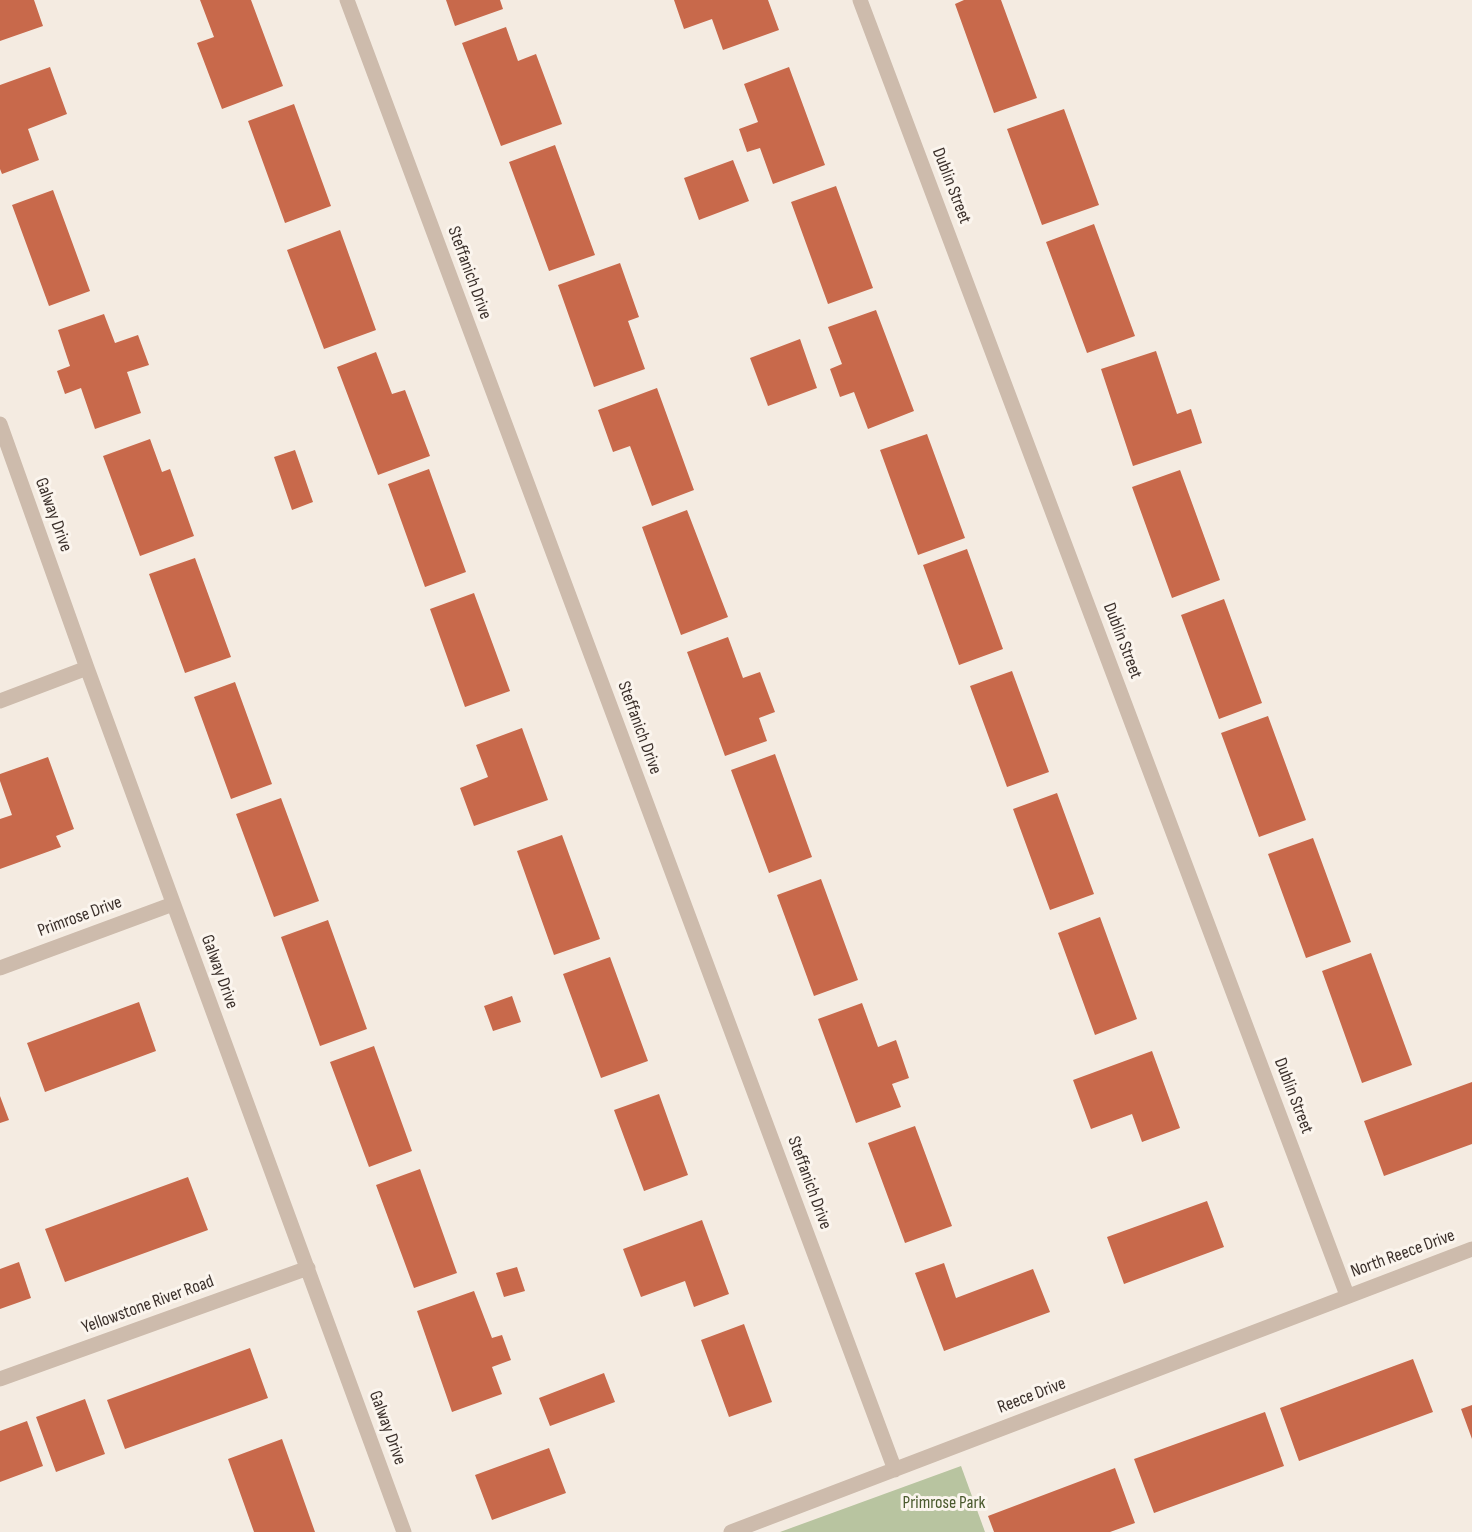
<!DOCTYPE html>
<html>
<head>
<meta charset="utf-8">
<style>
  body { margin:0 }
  canvas { display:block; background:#f4ebe1 }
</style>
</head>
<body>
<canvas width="1472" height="1532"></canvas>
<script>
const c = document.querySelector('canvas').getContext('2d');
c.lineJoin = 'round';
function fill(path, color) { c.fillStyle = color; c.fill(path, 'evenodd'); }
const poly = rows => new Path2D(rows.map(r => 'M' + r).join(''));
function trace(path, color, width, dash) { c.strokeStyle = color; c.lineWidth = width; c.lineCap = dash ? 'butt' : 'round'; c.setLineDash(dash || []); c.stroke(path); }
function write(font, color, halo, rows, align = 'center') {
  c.font = font + ' "Sofia Sans Condensed",sans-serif'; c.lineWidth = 6; c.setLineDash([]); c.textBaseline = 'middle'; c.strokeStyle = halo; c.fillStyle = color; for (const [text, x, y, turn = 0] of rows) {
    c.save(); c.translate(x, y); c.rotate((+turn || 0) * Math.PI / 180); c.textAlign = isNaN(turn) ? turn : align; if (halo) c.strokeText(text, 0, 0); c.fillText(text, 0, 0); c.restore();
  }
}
fill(poly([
  [961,1466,985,1532,780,1532]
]), '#b8c4a0');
fill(poly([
  [0,0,34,0,43,26,0,41],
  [200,0,251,0,283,86,222,109,197,43,214,37],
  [446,0,500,0,503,9,455,26],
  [674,0,768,0,779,30,723,50,712,19,684,29],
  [964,0,1001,0,1037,98,994,113,955,4],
  [506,27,518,61,536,54,562,124,501,146,462,43],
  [50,67,67,114,28,129,39,160,2,174,0,169,0,85],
  [789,67,825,165,773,184,760,148,747,152,739,129,758,122,744,84],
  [294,104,331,206,285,223,248,121],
  [1064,109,1099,205,1042,225,1007,129],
  [555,145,595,255,549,271,509,162],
  [733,160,749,201,699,220,684,178],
  [836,186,873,288,828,304,791,202],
  [53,190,90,291,49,306,12,205],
  [1094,224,1135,336,1087,353,1046,242],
  [340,230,376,330,324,349,287,250],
  [620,263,639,317,628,321,645,369,594,387,558,285],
  [876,310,914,411,868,429,854,392,840,397,830,369,842,364,828,327],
  [104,314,115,343,138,335,149,365,127,372,141,413,95,429,81,388,65,394,57,371,70,366,58,330],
  [800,339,817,388,768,406,750,358],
  [1156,351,1177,414,1191,409,1202,443,1133,466,1101,369],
  [376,352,392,394,405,390,430,456,378,475,337,367],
  [657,388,694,490,652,506,630,446,613,452,598,410],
  [927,434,965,538,918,555,880,450],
  [150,439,162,472,170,469,194,536,140,556,103,456],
  [295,450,313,502,292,510,274,457],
  [429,469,466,572,425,587,388,484],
  [1180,470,1220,580,1172,598,1132,487],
  [687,510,728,617,681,635,642,527],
  [967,549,1003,649,959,665,923,565],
  [195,558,231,657,185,673,149,574],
  [474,593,510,691,465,707,430,609],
  [1224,599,1262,703,1219,719,1181,615],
  [728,637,743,678,760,672,775,712,759,718,767,741,725,756,687,652],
  [1012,671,1049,772,1007,787,970,686],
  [235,682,272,784,231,799,194,697],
  [1268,716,1306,820,1259,837,1221,733],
  [522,728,548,800,474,826,460,788,488,777,476,745],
  [775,754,812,857,769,873,731,770],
  [48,757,74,829,56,836,61,847,0,869,0,819,12,815,0,781,0,774],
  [1057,793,1094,894,1050,910,1013,809],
  [281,798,319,901,274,917,236,814],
  [562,835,600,939,554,955,517,851],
  [1313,838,1351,942,1306,958,1268,854],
  [821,879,858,980,814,996,777,895],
  [1100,917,1137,1019,1095,1035,1058,933],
  [328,920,367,1029,320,1046,281,937],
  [1371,953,1412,1065,1362,1083,1322,971],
  [610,957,648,1061,601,1078,563,974],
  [512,996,521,1022,493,1031,484,1006],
  [139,1002,156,1051,45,1092,27,1043],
  [862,1003,878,1047,896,1040,909,1078,892,1084,901,1107,856,1123,818,1019],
  [374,1046,412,1151,369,1167,330,1062],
  [1152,1051,1180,1128,1142,1142,1132,1114,1091,1129,1073,1080],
  [1472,1082,1472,1144,1384,1176,1364,1121],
  [659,1094,688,1175,644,1191,614,1110],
  [0,1096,9,1120,0,1123],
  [915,1126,952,1226,905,1243,868,1143],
  [420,1169,457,1273,414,1288,376,1185],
  [188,1177,208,1230,65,1282,45,1229],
  [1207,1201,1224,1247,1124,1284,1107,1237],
  [702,1220,729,1294,694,1307,685,1281,641,1297,623,1249],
  [19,1262,31,1298,0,1309,0,1269],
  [944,1263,956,1298,1033,1269,1050,1312,944,1351,915,1273],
  [517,1267,525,1291,504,1297,496,1273],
  [474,1291,492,1338,502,1335,511,1360,492,1367,502,1394,452,1412,417,1311],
  [744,1324,772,1402,729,1417,701,1340],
  [250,1348,268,1398,125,1449,107,1400],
  [1413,1359,1433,1412,1299,1461,1280,1408],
  [604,1373,615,1402,550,1426,539,1398],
  [85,1399,105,1454,56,1472,36,1417],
  [1472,1405,1472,1439,1461,1409],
  [1265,1412,1284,1466,1154,1513,1134,1459],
  [27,1421,43,1466,0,1482,0,1431],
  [282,1439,315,1532,254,1532,228,1459],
  [549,1448,566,1493,492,1520,475,1475],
  [1115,1468,1135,1523,1110,1532,994,1532,988,1516]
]), '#c8694b');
trace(poly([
  [347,0,895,1470],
  [860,0,1347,1295],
  [0,424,87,668,404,1532],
  [0,701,87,668],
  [0,968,173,904],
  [0,1379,308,1268],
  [731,1532,1472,1249]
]), '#cdbbac', 15);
write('18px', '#3b302b', '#fbf5ee', [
  ["Dublin Street",951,186,69],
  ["Steffanich Drive",469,273,70],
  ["Galway Drive",53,515,70],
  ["Dublin Street",1122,641,69],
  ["Steffanich Drive",639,728,70],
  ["Primrose Drive",80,917,-20],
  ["Galway Drive",219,972,70],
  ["Dublin Street",1293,1096,69],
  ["Steffanich Drive",809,1183,70],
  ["North Reece Drive",1403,1254,-20],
  ["Yellowstone River Road",148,1305,-20],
  ["Reece Drive",1032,1396,-21],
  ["Galway Drive",387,1428,70]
]);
write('18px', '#4a5a2e', '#fbf5ee', [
  ["Primrose Park",944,1503]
]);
</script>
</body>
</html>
